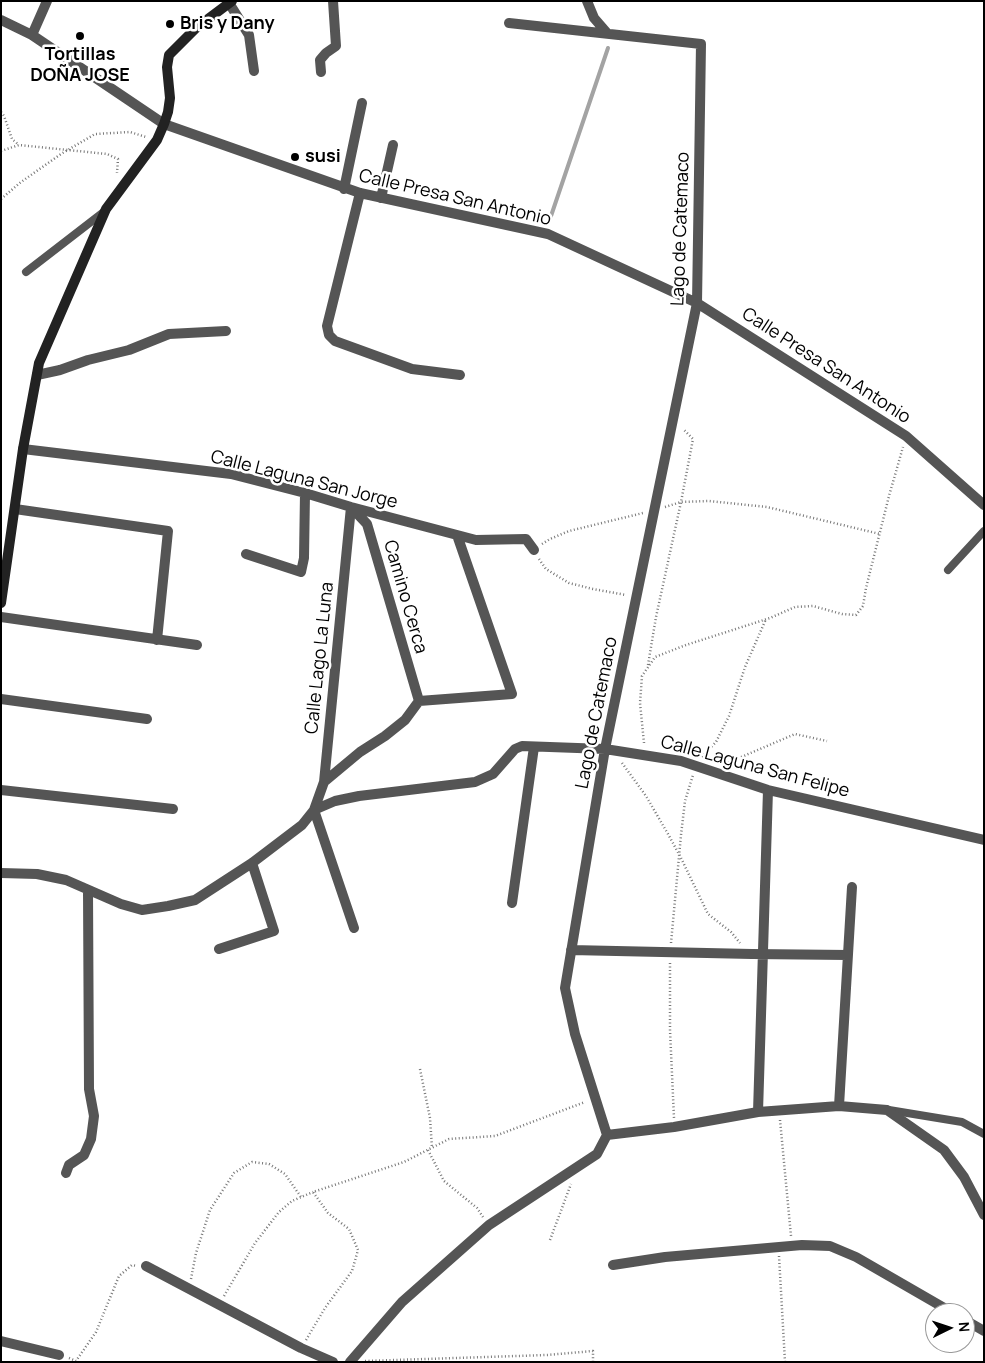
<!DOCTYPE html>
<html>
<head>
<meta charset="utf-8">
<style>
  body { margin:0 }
  #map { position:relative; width:985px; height:1363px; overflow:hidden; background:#fff; font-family:Manrope,sans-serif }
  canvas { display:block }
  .frame { position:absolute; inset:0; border:2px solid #000; pointer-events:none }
  .north { position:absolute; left:925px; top:1303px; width:50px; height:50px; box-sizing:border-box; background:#fff; border:1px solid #999; border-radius:50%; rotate:86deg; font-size:14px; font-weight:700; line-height:20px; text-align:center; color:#000 }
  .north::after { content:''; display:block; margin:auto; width:18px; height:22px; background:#000; clip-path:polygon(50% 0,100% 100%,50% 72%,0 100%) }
</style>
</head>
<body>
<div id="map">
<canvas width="985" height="1363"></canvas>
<div class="frame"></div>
<div class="north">N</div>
</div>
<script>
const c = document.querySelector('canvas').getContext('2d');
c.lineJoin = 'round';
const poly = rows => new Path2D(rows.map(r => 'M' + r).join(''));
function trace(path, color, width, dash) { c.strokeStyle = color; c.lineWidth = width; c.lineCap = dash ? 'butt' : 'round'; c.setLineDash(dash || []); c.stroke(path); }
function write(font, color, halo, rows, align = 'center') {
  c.font = font + ' Manrope,sans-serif'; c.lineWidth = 5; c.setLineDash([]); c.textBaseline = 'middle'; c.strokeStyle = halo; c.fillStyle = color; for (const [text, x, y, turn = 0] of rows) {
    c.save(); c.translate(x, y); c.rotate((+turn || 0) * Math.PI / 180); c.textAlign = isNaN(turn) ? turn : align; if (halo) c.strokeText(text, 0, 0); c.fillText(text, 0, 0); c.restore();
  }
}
trace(poly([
  [551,216,608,48]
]), '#a3a3a3', 4);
trace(poly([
  [1,112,4,116,12,139,19,145],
  [1,151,19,145,107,154,118,159,117,173],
  [1,199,21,182,61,154,95,134,130,132,146,137],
  [665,507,681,502,709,501,767,507,880,534],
  [542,544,550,539,569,531,643,513],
  [539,559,546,569,569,583,593,589,626,595],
  [648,665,656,617,681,502,693,439,683,429],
  [644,743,640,703,642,676,655,657,686,645,770,618,795,607,813,606,842,614,856,615,863,606,866,588,889,496,903,447],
  [702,757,716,742,729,716,745,667,766,619],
  [622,763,646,796,668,834,680,856,708,914,731,932,740,943],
  [725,764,795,734,827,741],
  [671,943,681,835,685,801,693,775],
  [670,963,670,1030,674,1118],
  [420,1069,430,1118,432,1148],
  [780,1120,791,1236],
  [428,1150,444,1181,477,1208,483,1217],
  [550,1240,571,1184],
  [779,1256,785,1362],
  [191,1279,196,1253,210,1210,234,1173,252,1162,269,1164,285,1174,301,1197],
  [224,1296,255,1243,279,1212,292,1201,313,1192],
  [306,1340,325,1308,352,1271,358,1250,349,1229,328,1213,313,1192,404,1162,449,1139,495,1136,585,1102],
  [69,1358,76,1361,96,1332,119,1276,132,1265,137,1266],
  [365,1361,547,1355,593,1351,593,1362]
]), '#777', 2.5, [1, 2.5]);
trace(poly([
  [26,272,105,211],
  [948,570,984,531],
  [889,1110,962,1122,984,1134]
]), '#555', 8);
trace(poly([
  [587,1,594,18,607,33],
  [229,3,249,35,254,71],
  [1,20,32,35,164,124,360,193,548,234,697,303,906,436,984,505],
  [32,35,47,1],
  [321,72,320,60,326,53,336,46,333,1],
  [344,189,362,103],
  [360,193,327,326,329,335,335,341,412,369,460,375],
  [381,198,393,145],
  [37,375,60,370,88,360,129,350,169,334,226,331],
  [23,449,231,474,305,493,351,507,476,540,526,539,534,550],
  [351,507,324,782,314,810,354,928],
  [352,508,367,524,419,701],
  [15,509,168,531,157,640],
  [246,554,301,572,304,558,305,493],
  [1,617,197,645],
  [1,699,147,719],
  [324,782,360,752,385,736,405,720,419,701,512,694,457,535],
  [1,790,173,809],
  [1,873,37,874,66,880,121,904,142,910,168,906,195,900,252,863,302,825,314,810,335,801,359,796,475,782,493,774,515,749,522,746,605,749,681,761,768,790,984,840],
  [512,903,534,747],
  [219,949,274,931,252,863],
  [571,950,752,954,848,955],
  [839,1106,852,887],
  [758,1112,768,790],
  [607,1135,674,1127,758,1112,839,1106,887,1110,944,1150,964,1177,984,1215],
  [66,1173,69,1165,84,1155,91,1139,94,1116,89,1089,88,890],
  [613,1265,665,1257,802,1245,830,1246,856,1257,953,1313],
  [146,1266,301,1348,333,1362],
  [965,1320,984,1331],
  [1,1341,59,1355],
  [350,1362,402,1302,489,1225,597,1154,607,1135,575,1034,565,988,605,749,697,303,701,44,509,23]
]), '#555', 10);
trace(poly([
  [1,603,23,449,39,363,106,209,157,140,164,124,168,112,170,98,167,67,169,55,196,28,232,1]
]), '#222', 10);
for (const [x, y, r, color] of [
  [170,24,5,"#000"],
  [80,36,5,"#000"],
  [295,157,5,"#000"]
]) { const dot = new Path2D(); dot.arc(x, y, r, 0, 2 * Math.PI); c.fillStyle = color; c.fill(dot); trace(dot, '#fff', 2); }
write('bold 18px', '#000', '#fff', [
  ["Bris y Dany",180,24],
  ["Tortillas",80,55,"center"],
  ["DOÑA JOSE",80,76,"center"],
  ["susi",305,157]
], 'left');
write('18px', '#000', '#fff', [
  ["Calle Presa San Antonio",455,198,13],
  ["Lago de Catemaco",681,229,-88],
  ["Calle Presa San Antonio",826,366,33],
  ["Calle Laguna San Jorge",304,480,14],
  ["Camino Cerca",405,597,74],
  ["Calle Lago La Luna",320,658,-84],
  ["Lago de Catemaco",597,713,-79],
  ["Calle Laguna San Felipe",755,767,15]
]);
</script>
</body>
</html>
